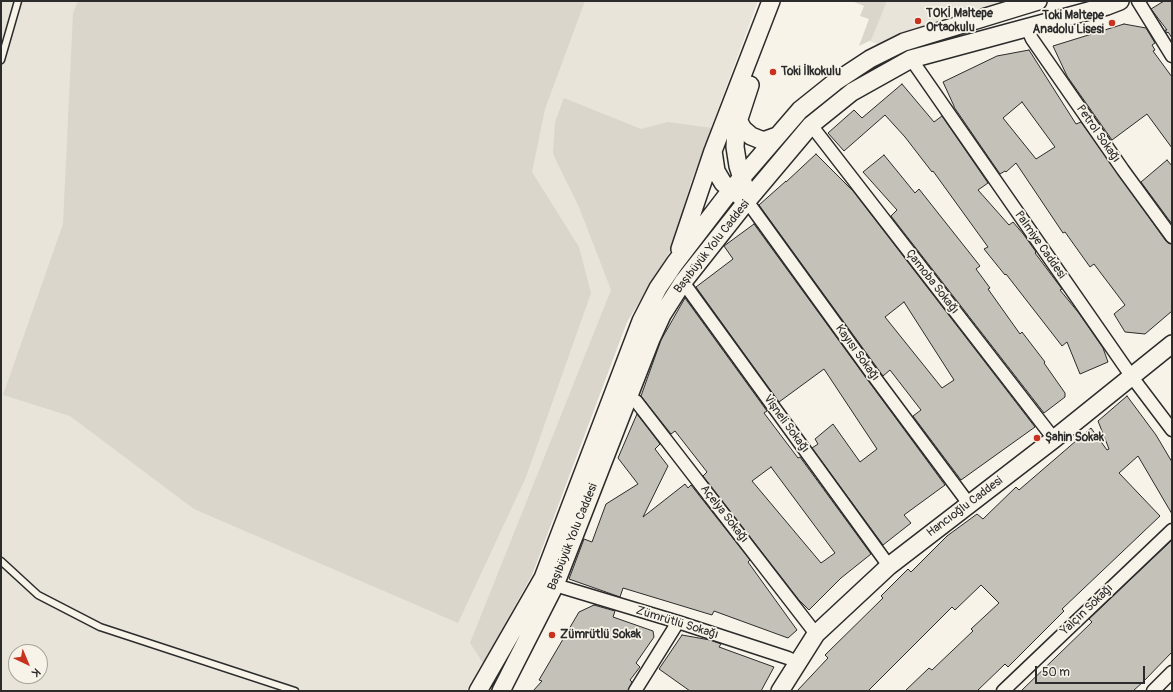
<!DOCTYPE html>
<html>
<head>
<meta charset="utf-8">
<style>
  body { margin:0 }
  #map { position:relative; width:1173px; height:692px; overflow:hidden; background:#f7f3e8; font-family:Pangolin,sans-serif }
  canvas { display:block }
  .frame { position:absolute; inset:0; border:2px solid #2b2b2b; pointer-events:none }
  .north { position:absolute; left:8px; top:644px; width:40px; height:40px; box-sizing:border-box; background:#f7f3e8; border:1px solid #a5a39c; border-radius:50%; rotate:136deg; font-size:11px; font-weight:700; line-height:16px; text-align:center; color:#2b2b2b }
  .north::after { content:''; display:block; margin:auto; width:14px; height:18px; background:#c8321e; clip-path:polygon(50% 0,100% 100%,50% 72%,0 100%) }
  .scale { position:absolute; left:1035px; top:666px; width:110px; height:18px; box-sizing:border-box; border:2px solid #2b2b2b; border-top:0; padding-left:5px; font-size:12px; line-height:14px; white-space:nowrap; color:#2b2b2b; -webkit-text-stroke:3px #f7f3e8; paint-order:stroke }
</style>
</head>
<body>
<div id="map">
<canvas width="1173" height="692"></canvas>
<div class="frame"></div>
<div class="north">K</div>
<div class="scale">50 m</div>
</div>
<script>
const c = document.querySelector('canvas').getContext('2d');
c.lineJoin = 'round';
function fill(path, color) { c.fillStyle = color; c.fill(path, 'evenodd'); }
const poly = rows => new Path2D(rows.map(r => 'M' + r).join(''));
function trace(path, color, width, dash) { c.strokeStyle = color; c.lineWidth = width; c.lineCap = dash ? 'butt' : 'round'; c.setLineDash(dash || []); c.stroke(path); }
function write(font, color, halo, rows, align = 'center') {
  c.font = font + ' Pangolin,sans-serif'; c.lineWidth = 3.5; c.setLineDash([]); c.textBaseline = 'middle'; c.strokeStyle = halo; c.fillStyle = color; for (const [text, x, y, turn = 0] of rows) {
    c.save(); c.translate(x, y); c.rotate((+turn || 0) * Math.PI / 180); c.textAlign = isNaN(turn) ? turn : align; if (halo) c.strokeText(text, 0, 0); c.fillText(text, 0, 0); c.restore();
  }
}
fill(poly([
  [1,1,758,1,691,182,672,248,627,322,532,575,466,691,1,691],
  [16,652,40,652,40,676,16,676],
  [887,1,1023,1,880,45,869,41]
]), '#e8e4da');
fill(poly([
  [78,1,585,1,545,109,532,172,579,247,591,293,526,477,458,623,194,509,70,416,3,395,63,224,73,13],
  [852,1,887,1,871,40,859,46,869,19,860,16,864,6],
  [564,98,641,129,668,122,712,128,691,182,672,248,627,322,532,575,483,663,470,643,611,290,579,207,553,154,555,122]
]), '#dad6cc');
const building = poly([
  [1164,1,1172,1,1172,38,1168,32,1167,33,1165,30,1167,30,1151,9,1164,1],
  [1124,24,1146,28,1155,43,1152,45,1155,50,1153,51,1172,77,1172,148,1147,114,1112,140,1067,76,1053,46,1124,24],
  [1029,50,1076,124,1081,122,1166,241,1172,244,1172,311,1145,334,1125,332,1114,314,1125,305,1094,264,1090,267,1065,232,1063,233,1016,163,1006,172,1005,171,1000,174,954,107,954,106,943,82,997,56,1029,50],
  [1022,102,1055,147,1036,159,1003,118,1022,102],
  [902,84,934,122,942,116,988,183,978,190,1009,225,1013,222,1024,235,1036,252,1035,253,1062,289,1060,290,1078,312,1103,348,1108,362,1080,374,1067,342,1062,346,1006,274,1005,275,984,249,988,247,933,171,932,172,905,137,885,115,844,151,828,133,854,110,862,118,902,84],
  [816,154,853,191,1035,427,961,480,913,416,921,410,890,370,883,376,759,205,786,181,786,182,816,154],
  [904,302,954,380,942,388,885,317,904,302],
  [884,155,915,193,919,189,980,266,976,269,990,288,988,289,1020,334,1022,332,1045,362,1044,363,1065,393,1065,397,1044,413,891,216,897,210,863,172,884,155],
  [1167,160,1172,166,1172,224,1141,182,1167,160],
  [754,224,864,375,945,485,904,515,911,523,883,545,812,448,818,444,815,439,833,424,860,462,877,449,824,369,779,402,696,287,733,259,724,246,754,224],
  [685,298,767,411,764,413,798,458,800,457,871,554,841,578,809,610,799,600,703,476,707,472,675,431,671,434,641,396,661,340,685,298],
  [771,467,835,553,821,563,752,481,771,467],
  [1127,396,1156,435,1172,462,1172,514,1138,456,1119,473,1160,516,1062,609,1064,611,1008,667,1005,664,977,691,905,691,929,668,932,670,973,631,971,629,999,603,981,585,955,610,952,607,868,691,797,691,828,658,825,655,883,598,881,596,908,569,911,572,947,536,977,514,983,519,1016,487,1019,490,1091,428,1107,450,1109,449,1098,421,1127,396],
  [637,414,660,444,655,449,668,466,643,517,685,484,688,488,691,485,750,560,748,562,797,630,788,638,714,611,712,615,623,588,620,597,569,579,584,539,592,542,606,504,638,484,618,458,637,414],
  [1172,540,1172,652,1143,682,1133,691,1021,691,1092,622,1089,619,1172,540],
  [594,605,615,611,613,617,653,631,654,637,636,663,640,667,630,680,632,682,628,691,533,691,542,681,539,680,579,612,594,605],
  [682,635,710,640,721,644,719,647,774,667,761,691,690,691,659,669,682,635]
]);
fill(building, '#c4c1b9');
trace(building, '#2b2b2b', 1);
const lane = poly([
  [1,60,18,1],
  [1,561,38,595,100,627,295,691]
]);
const street = poly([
  [1138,1,1172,56],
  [1027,28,1032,39,1123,170,1172,237],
  [911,59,1132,377,1172,430],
  [811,125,1054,439],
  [747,201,870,371,969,504],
  [683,282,889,566],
  [628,397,636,401,816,634],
  [555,585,678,622,788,658,797,662],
  [635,691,678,622],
  [1003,691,1172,530],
  [1153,691,1172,672]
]);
const secondary = poly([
  [738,120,743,129,751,136,761,140,766,140,777,136],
  [713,151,716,171,723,183,740,196],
  [744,185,738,166,735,147,736,128,750,85],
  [680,249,713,151,771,1],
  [478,691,543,578,641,321,658,288,675,263,731,190,800,110,835,82,870,59,904,42,1038,1],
  [501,691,555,585,651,339,662,315,683,282,747,201,811,125,852,92,911,59,1107,6,1120,1],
  [780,691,816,634,889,566,1054,439,1172,344]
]);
trace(lane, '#2b2b2b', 9);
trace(street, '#2b2b2b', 15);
trace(secondary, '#2b2b2b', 20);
trace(lane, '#f7f3e8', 6);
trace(street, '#f7f3e8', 12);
trace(secondary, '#f7f3e8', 17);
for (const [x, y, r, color] of [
  [918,21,4,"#c8321e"],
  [1112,23,4,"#c8321e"],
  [773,72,4,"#c8321e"],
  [1037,438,4,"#c8321e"],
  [552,635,4,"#c8321e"]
]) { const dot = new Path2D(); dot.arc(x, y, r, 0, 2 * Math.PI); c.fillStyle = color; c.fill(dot); trace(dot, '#f7f3e8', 1.5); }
write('bold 12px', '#2b2b2b', '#f7f3e8', [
  ["TOKİ Maltepe",926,14],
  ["Ortaokulu",926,28],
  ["Toki Maltepe",1104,16,"right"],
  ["Anadolu Lisesi",1104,30,"right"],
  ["Toki İlkokulu",781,72],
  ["Şahin Sokak",1045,438],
  ["Zümrütlü Sokak",560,635]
], 'left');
write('12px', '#2b2b2b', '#f7f3e8', [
  ["Petrol Sokağı",1098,134,55],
  ["Palmiye Caddesi",1040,245,55],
  ["Başıbüyük Yolu Caddesi",712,247,-52],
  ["Çamoba Sokağı",932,282,52],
  ["Kayısı Sokağı",857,353,54],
  ["Vişneli Sokağı",786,424,54],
  ["Hancıoğlu Caddesi",965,507,-37],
  ["Açelya Sokağı",724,514,52],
  ["Başıbüyük Yolu Caddesi",573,537,-68],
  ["Yalçın Sokağı",1087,610,-44],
  ["Zümrütlü Sokağı",677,623,17]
]);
</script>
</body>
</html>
